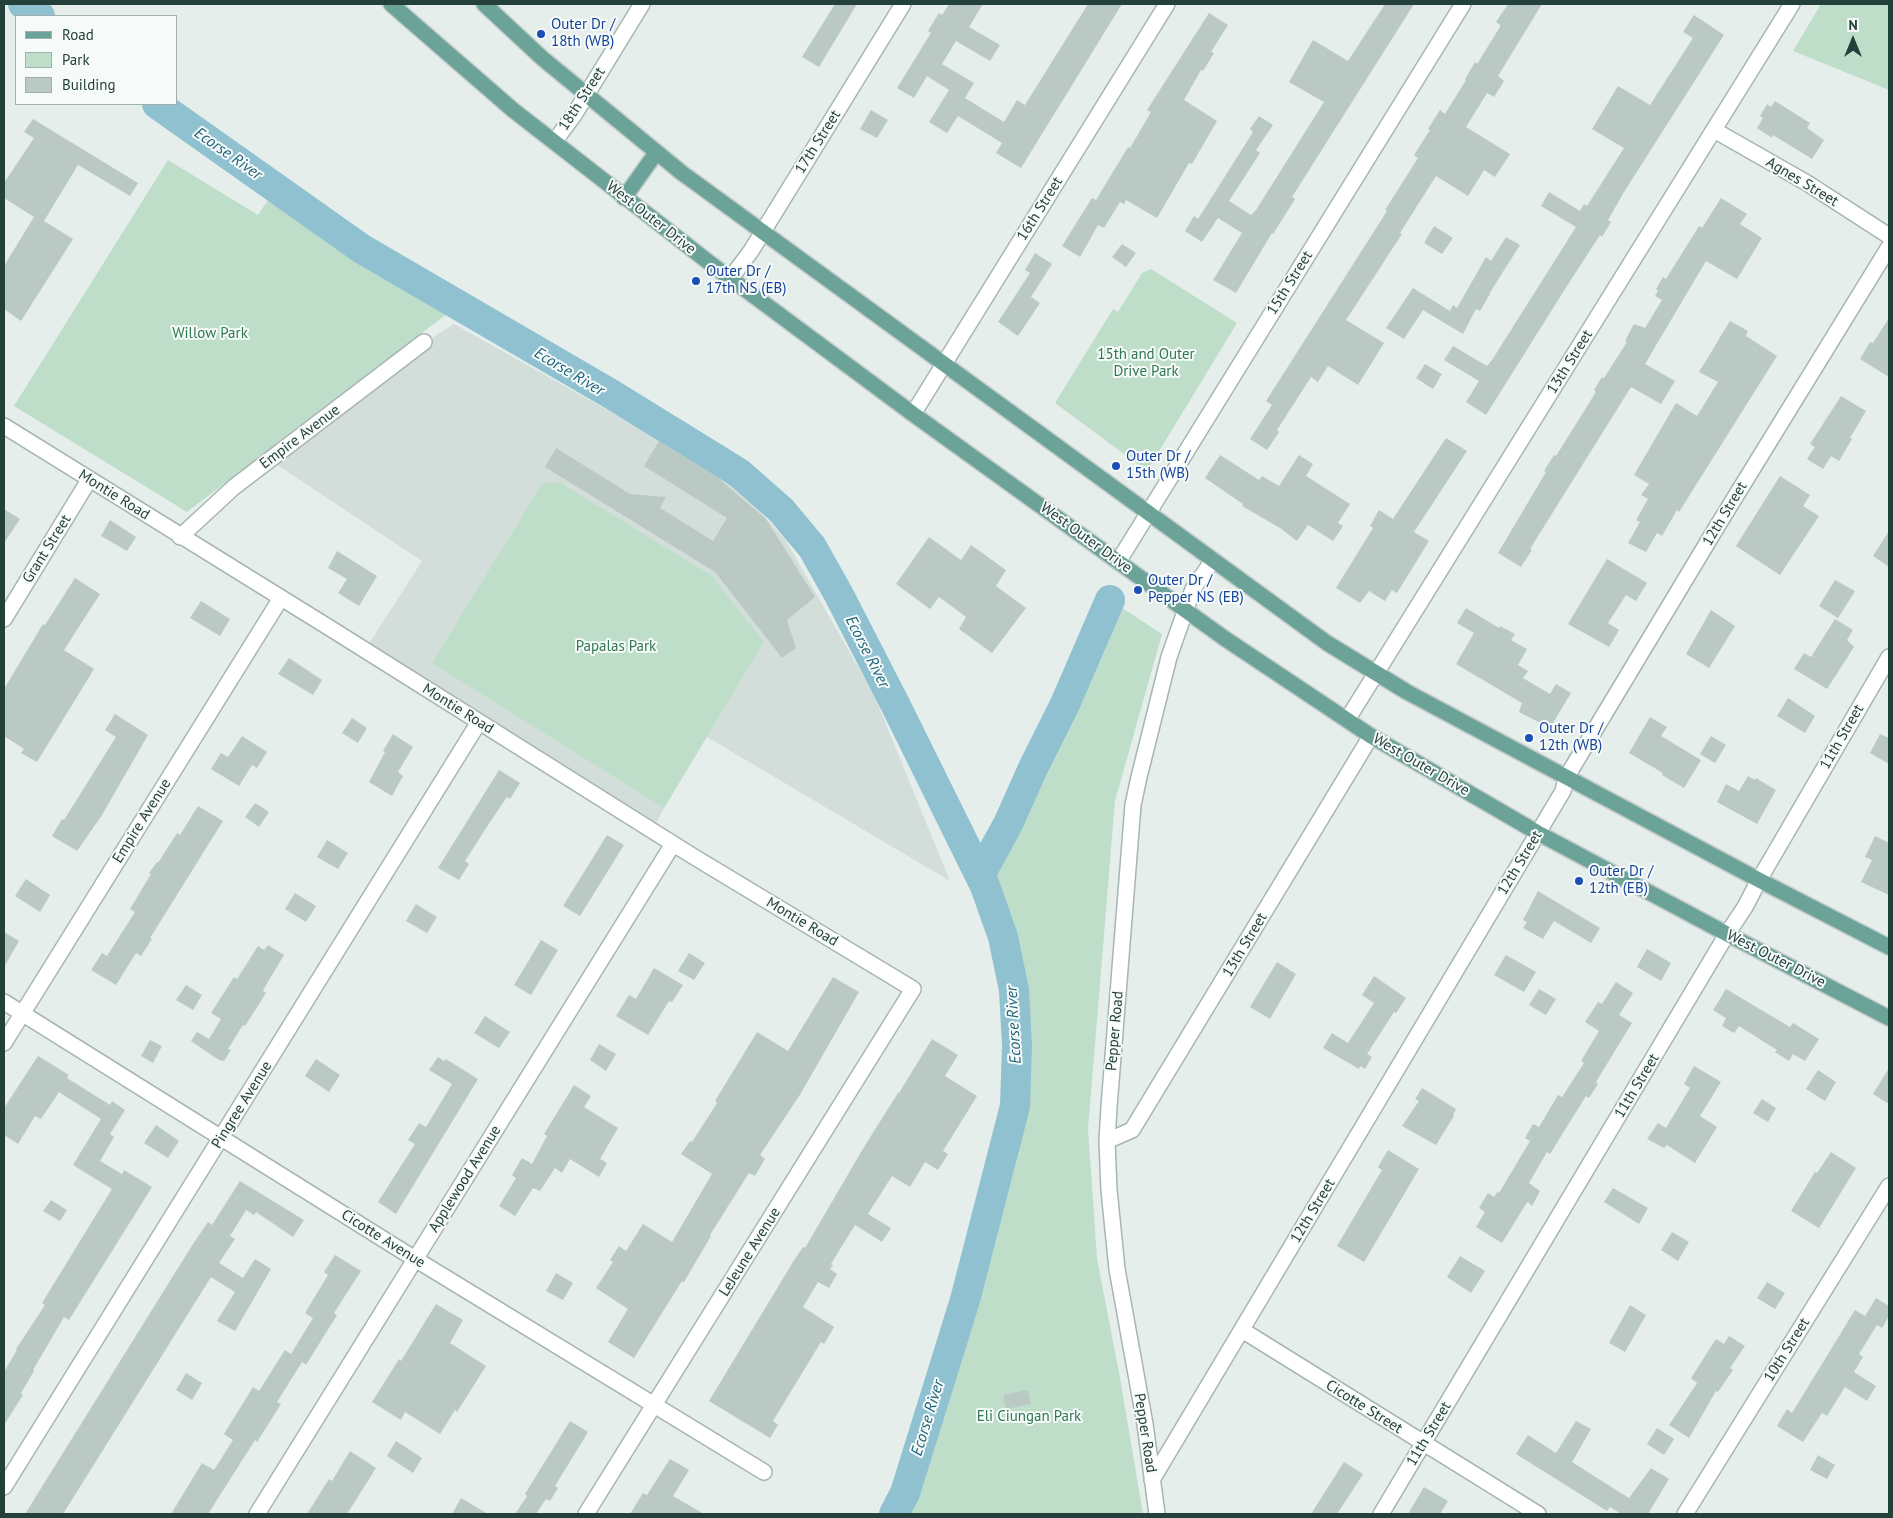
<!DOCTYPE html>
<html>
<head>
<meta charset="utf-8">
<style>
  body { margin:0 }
  #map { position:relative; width:1893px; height:1518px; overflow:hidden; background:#e5eeeb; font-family:"PT Sans",sans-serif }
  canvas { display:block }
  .frame { position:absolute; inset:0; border:5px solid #24403b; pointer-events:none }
  .legend { position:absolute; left:15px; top:15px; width:162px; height:90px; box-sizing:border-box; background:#f6faf9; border:1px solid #a2b0ad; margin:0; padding:6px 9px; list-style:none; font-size:15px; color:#24403b }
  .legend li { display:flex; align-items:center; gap:10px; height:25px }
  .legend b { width:25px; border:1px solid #a2b0ad }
  .north { position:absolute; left:1828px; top:15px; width:50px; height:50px; -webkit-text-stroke:4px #f6faf9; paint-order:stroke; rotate:0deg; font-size:14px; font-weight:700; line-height:20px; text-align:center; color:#24403b }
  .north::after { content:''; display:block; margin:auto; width:18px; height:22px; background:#24403b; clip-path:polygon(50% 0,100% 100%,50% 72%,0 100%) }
</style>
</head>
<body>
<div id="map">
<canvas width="1893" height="1518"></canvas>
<div class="frame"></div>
<ul class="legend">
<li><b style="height:6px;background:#6ba399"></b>Road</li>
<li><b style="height:14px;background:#bfdeca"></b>Park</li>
<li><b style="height:14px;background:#bac9c4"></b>Building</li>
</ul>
<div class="north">N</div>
</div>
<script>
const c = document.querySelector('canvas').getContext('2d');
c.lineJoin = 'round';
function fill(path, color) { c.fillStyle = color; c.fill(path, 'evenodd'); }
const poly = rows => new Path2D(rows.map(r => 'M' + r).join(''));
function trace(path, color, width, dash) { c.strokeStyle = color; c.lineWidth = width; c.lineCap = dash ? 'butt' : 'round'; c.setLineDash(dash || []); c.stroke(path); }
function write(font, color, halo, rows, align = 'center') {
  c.font = font + ' "PT Sans",sans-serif'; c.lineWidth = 4; c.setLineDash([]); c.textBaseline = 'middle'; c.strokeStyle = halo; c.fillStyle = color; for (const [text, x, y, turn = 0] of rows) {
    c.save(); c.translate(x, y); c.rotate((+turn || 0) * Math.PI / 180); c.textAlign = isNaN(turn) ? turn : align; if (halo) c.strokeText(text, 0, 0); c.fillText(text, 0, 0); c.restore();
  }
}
fill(poly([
  [454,324,702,463,743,493,785,539,874,695,950,881,707,737,664,808,652,831,365,650,422,561,270,460,424,343]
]), '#d3deda');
fill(poly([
  [1821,4,1889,4,1889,90,1793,51],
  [168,160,258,215,274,191,456,307,187,512,14,406],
  [1151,269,1237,323,1147,471,1055,403,1113,309,1118,312,1142,273],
  [559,482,712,576,764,642,664,808,432,663,542,484],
  [1110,600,1162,634,1115,801,1088,1129,1097,1258,1120,1378,1143,1514,894,1514,905,1493,965,1300,1015,1106,1017,1046,1014,990,1003,937,980,875,1008,824,1065,704]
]), '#bfdeca');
trace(poly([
  [23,4,40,16],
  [157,104,362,249,611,394,739,473,781,510,812,547,839,595,896,706,985,886,1003,937,1014,990,1017,1046,1015,1106,965,1300,905,1493,894,1514],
  [980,875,1008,824,1033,768,1065,704,1110,600]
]), '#8fc1d1', 30);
fill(poly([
  [835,4,857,4,819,67,802,57],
  [949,4,983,4,969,27,1000,45,990,61,956,41,942,64,974,83,965,98,1004,122,1017,100,1025,105,1088,4,1122,4,1021,168,996,153,1002,143,958,116,947,133,929,122,949,90,927,76,914,98,897,88,931,33,928,31,939,13,942,15],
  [1385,4,1414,4,1292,197,1295,199,1273,234,1272,233,1236,293,1213,280,1242,233,1218,218,1202,242,1185,231,1194,216,1198,219,1253,132,1250,129,1259,116,1273,125,1256,150,1260,153,1229,201,1251,215,1256,210,1324,102,1289,82,1313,40,1348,61],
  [1508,4,1542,4,1498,76,1504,81,1494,97,1487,93,1466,127,1510,154,1495,177,1484,170,1468,196,1436,176,1400,233,1402,234,1346,320,1384,343,1358,385,1328,366,1318,382,1311,377,1277,430,1279,432,1267,450,1250,439,1272,405,1266,401,1387,211,1385,210,1418,158,1414,155,1430,130,1428,129,1440,110,1445,114,1466,80,1465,79,1475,62,1477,64,1500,27,1500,25,1496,22],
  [1209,13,1228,25,1211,52,1214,53,1203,71,1201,70,1184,100,1217,121,1192,164,1189,163,1157,218,1126,200,1124,204,1120,202,1104,228,1098,225,1080,257,1062,246,1092,198,1096,200,1128,147,1130,148,1151,112,1147,110],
  [1694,15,1724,35,1624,192,1608,220,1611,222,1602,237,1600,235,1567,286,1486,415,1466,402,1479,381,1444,360,1453,346,1487,366,1492,360,1576,227,1541,206,1549,192,1580,211,1584,204,1587,206,1624,148,1592,129,1618,86,1650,105,1693,38,1683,32],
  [1775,101,1810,123,1807,128,1824,140,1812,159,1773,135,1772,138,1757,128,1763,118,1760,116,1767,104,1771,107],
  [871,110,888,120,877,138,860,129],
  [33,119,138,183,130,196,78,165,44,221,73,239,21,321,4,309,4,266,34,217,4,198,4,183,34,138,24,132],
  [1721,198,1747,214,1740,224,1762,238,1737,279,1706,261,1645,364,1675,381,1661,404,1631,387,1530,549,1532,550,1521,567,1498,553,1546,472,1544,471,1554,455,1556,456,1596,392,1594,390,1602,377,1604,378,1627,342,1625,341,1634,324,1645,328,1662,300,1655,296,1658,291,1656,289,1663,277,1666,279,1699,226,1702,228],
  [1434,226,1453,238,1442,254,1424,243],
  [1506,237,1520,245,1489,294,1490,294,1480,311,1476,309,1463,334,1423,310,1404,339,1386,328,1413,288,1450,311,1453,305,1457,308,1486,257,1491,261],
  [1122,244,1136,253,1126,267,1112,257],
  [1035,253,1052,264,1031,297,1040,303,1018,336,998,322,1030,273,1025,270],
  [1889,318,1889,377,1860,359,1870,342,1873,343],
  [1730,321,1748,331,1746,336,1777,356,1679,512,1677,510,1662,536,1657,533,1646,552,1628,543,1640,522,1636,520,1648,499,1641,495,1649,484,1634,475,1676,403,1697,416,1718,382,1699,372],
  [1425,364,1442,374,1433,389,1416,378],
  [1841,396,1866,411,1850,438,1852,439,1839,461,1831,456,1823,469,1807,459,1815,447,1810,444],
  [1446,438,1467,451,1414,532,1429,541,1397,593,1392,590,1385,601,1369,591,1360,603,1336,588,1373,528,1370,526,1379,510,1393,519],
  [659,441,717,477,766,519,815,597,787,620,796,648,782,658,715,572,545,467,556,448,630,494,666,497,660,508,713,541,727,518,644,466],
  [1220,455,1259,480,1262,476,1279,486,1299,455,1313,464,1306,476,1350,504,1338,523,1343,526,1333,541,1308,525,1297,541,1280,528,1242,506,1243,504,1205,478],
  [1780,476,1810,495,1803,506,1819,516,1780,575,1736,546],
  [4,509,20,519,4,543],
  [110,520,136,537,127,551,101,536],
  [1889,531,1889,567,1873,556],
  [929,537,961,560,971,545,1006,570,996,586,1026,608,992,653,959,629,966,617,939,597,930,609,896,584],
  [337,551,377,576,359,606,338,593,347,579,328,568],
  [1607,559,1647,583,1636,601,1626,595,1608,623,1619,630,1609,647,1568,624],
  [75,578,100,594,64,650,94,669,37,762,21,753,24,749,4,736,4,689,43,624,45,625],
  [1835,580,1855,591,1838,618,1819,606],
  [201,601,230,619,220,636,190,618],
  [1466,608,1499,628,1500,626,1515,634,1511,640,1527,649,1518,665,1528,671,1523,678,1550,694,1556,684,1571,693,1550,728,1519,712,1522,703,1456,664,1474,633,1457,623],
  [1711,610,1735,626,1709,668,1686,654],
  [1835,619,1853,630,1847,640,1854,647,1827,689,1794,669,1804,653,1811,657],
  [289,658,322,680,313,695,278,674],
  [1788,698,1815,716,1805,733,1777,716],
  [115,714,148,735,102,815,77,851,52,836,62,819,64,820,116,737,105,730],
  [1650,717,1667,727,1661,736,1701,760,1684,788,1662,775,1663,773,1629,753],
  [352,718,367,728,358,743,342,733],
  [393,734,413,747,398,772,403,776,392,796,369,782,385,752,383,751],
  [1880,734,1889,738,1889,764,1870,753],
  [242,736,267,752,257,768,252,765,239,786,211,769,221,753,228,757],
  [1711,736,1726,745,1715,763,1700,754],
  [499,770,520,783,510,799,507,797,490,822,465,861,469,864,459,880,438,868],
  [1748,776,1755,780,1756,778,1776,790,1757,824,1717,802,1726,784,1739,791],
  [255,803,269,812,259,827,245,817],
  [198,806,223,821,150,938,152,939,141,956,136,953,116,985,91,970,102,953,107,956,135,912,130,909,151,874,149,873,157,862,158,863,177,833,180,835],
  [607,835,624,845,580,916,563,906],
  [1875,836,1889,843,1889,895,1861,882,1872,860,1865,857],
  [327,840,348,853,338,869,317,857],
  [26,879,50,895,40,912,15,896],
  [1538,891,1600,928,1591,943,1554,921,1543,939,1523,928,1527,922,1523,920],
  [295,893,316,906,306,922,285,909],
  [416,904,437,917,427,933,406,921],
  [4,932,19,941,4,967],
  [541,940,558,950,531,995,514,985],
  [268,945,284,955,266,985,263,991,266,993,245,1026,243,1025,228,1049,231,1050,224,1061,219,1060,191,1041,197,1032,209,1039,221,1019,211,1013,234,977,237,979,258,946,264,950],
  [1647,949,1671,963,1661,981,1637,967],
  [689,953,705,963,694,980,678,971],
  [1506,955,1536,972,1524,992,1494,975],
  [1277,962,1296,974,1270,1019,1250,1007],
  [654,968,683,985,672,1002,669,1001,648,1035,616,1016,629,995,636,999],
  [1374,976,1406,998,1396,1013,1394,1012,1367,1054,1372,1057,1365,1069,1360,1066,1359,1069,1323,1048,1332,1033,1348,1043,1374,1003,1362,995],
  [833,977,859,992,801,1093,760,1155,765,1159,755,1176,749,1173,710,1235,711,1236,684,1282,682,1281,634,1358,608,1342,628,1309,596,1288,613,1262,610,1260,619,1246,626,1251,643,1224,672,1242,712,1174,681,1154,690,1141,692,1142,717,1103,715,1101,757,1032,788,1051],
  [1616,982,1633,993,1619,1015,1632,1023,1596,1082,1598,1084,1589,1098,1586,1096,1550,1154,1547,1152,1529,1183,1540,1191,1532,1206,1528,1202,1526,1204,1502,1243,1476,1227,1485,1212,1479,1208,1488,1193,1494,1197,1498,1191,1499,1193,1530,1141,1525,1138,1533,1124,1539,1127,1558,1095,1562,1097,1584,1063,1581,1061,1599,1031,1585,1022,1598,1002,1602,1004],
  [186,985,202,995,193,1010,176,1000],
  [1539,989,1556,999,1546,1015,1529,1005],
  [1726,989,1790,1027,1793,1023,1819,1039,1805,1061,1793,1054,1789,1061,1775,1052,1777,1050,1739,1026,1734,1033,1722,1026,1726,1018,1713,1010],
  [485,1016,510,1032,499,1048,474,1033],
  [932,1039,958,1055,945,1076,977,1096,943,1151,948,1154,938,1170,925,1162,910,1187,892,1176,868,1214,891,1228,882,1242,855,1225,831,1264,833,1265,830,1269,837,1274,829,1288,818,1282,803,1307,834,1327,824,1344,821,1342,773,1421,778,1425,770,1438,709,1401,793,1262,803,1247,805,1248,864,1147,898,1093,899,1093],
  [150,1040,162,1046,153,1063,141,1056],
  [599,1044,616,1054,606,1071,590,1060],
  [38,1056,69,1075,67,1078,110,1105,112,1101,125,1110,110,1134,114,1137,100,1161,122,1174,124,1170,152,1187,69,1320,64,1317,33,1370,34,1371,21,1393,23,1395,4,1425,4,1372,17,1350,16,1349,45,1305,42,1303,112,1189,73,1165,101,1119,59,1092,41,1119,35,1116,18,1144,4,1135,4,1108],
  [438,1057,444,1061,446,1059,478,1079,396,1214,378,1202,415,1144,408,1140,419,1123,426,1127,452,1084,429,1070],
  [316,1059,340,1075,329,1092,305,1076],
  [1694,1066,1721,1082,1700,1116,1717,1127,1695,1163,1667,1145,1664,1148,1647,1139,1658,1123,1666,1128,1690,1088,1684,1084],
  [1889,1068,1889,1104,1873,1094],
  [1818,1070,1836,1082,1825,1101,1806,1089],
  [574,1085,591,1096,584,1107,618,1128,600,1159,607,1163,599,1177,570,1159,562,1173,555,1168,540,1191,533,1188,515,1216,499,1206,516,1178,512,1175,522,1158,532,1164,547,1136,544,1134],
  [1422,1088,1456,1109,1453,1115,1454,1116,1436,1145,1402,1126,1419,1101,1415,1099],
  [1762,1099,1776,1108,1768,1122,1753,1113],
  [156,1125,179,1141,168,1158,144,1143],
  [1388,1150,1419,1169,1364,1262,1337,1246,1382,1170,1378,1167],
  [1831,1152,1856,1168,1819,1228,1791,1211,1815,1172,1817,1173],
  [240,1181,304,1220,293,1237,256,1212,254,1215,246,1210,230,1236,235,1239,219,1263,243,1278,255,1259,271,1269,235,1331,217,1321,235,1292,211,1277,63,1514,25,1514,193,1244,208,1222,212,1225],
  [1613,1188,1648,1208,1639,1224,1604,1202],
  [51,1200,67,1210,60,1221,43,1211],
  [1672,1232,1689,1242,1678,1261,1661,1250],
  [335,1255,361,1271,334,1313,337,1315,306,1365,302,1362,277,1402,281,1404,257,1442,255,1440,208,1514,171,1514,202,1463,214,1470,233,1440,224,1434,253,1387,259,1391,285,1350,291,1354,313,1318,305,1313,328,1275,324,1272],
  [1460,1256,1485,1271,1471,1293,1447,1277],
  [556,1273,573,1283,563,1300,546,1291],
  [1767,1282,1785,1293,1775,1309,1757,1298],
  [1876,1298,1889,1306,1889,1316,1882,1328,1877,1325,1859,1354,1863,1357,1854,1372,1876,1386,1867,1401,1845,1387,1827,1416,1822,1413,1803,1442,1777,1426,1787,1409,1792,1413,1855,1310,1865,1316],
  [436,1304,463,1320,450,1343,486,1366,457,1412,455,1410,440,1434,405,1412,401,1420,372,1402,399,1359,401,1361],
  [1630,1305,1646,1315,1625,1352,1609,1343],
  [1729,1336,1745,1346,1730,1368,1733,1370,1718,1392,1716,1391,1689,1438,1669,1425,1697,1383,1691,1378,1716,1339,1724,1344],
  [186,1373,202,1383,192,1400,176,1390],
  [1028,1390,1031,1404,1006,1409,1003,1395],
  [570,1421,588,1432,555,1486,558,1488,550,1501,546,1499,536,1514,515,1514,527,1496,525,1494],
  [1576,1421,1591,1429,1572,1462,1597,1478,1629,1498,1651,1468,1669,1479,1648,1514,1621,1514,1610,1507,1607,1511,1516,1454,1528,1435,1556,1453],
  [1657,1428,1674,1439,1664,1455,1647,1444],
  [396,1441,422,1458,413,1473,387,1456],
  [350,1451,376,1468,347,1514,307,1514,329,1479,332,1481],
  [1818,1455,1835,1465,1827,1479,1810,1470],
  [670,1459,689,1470,673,1496,704,1514,630,1514,643,1493,647,1495],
  [1344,1462,1363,1474,1347,1499,1337,1514,1311,1514],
  [1424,1487,1448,1501,1440,1514,1408,1514],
  [461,1498,488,1514,452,1514]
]), '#bac9c4');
const minor = poly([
  [1714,130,1807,183,1889,236],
  [554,142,574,115,642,4],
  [730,279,751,251,903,4],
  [913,414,1167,4],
  [4,426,333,630,691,855,913,989,586,1514],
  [180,537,234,487,424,342],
  [1118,562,1463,4],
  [4,619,89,480],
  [1347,720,1792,4],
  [4,1002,415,1259,764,1472],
  [4,1043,281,598],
  [1107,1141,1132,1130,1371,736],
  [1242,1330,1538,1514],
  [1152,1480,1563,791,1566,778,1718,525,1889,247],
  [4,1487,479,722],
  [257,1514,673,844],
  [1157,1514,1145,1424,1117,1269,1109,1190,1107,1141,1109,1107,1133,805,1139,777,1169,657,1193,589,1213,560],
  [1381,1514,1727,934,1745,907,1759,880,1889,657],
  [1685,1514,1889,1186]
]);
const major = poly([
  [391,4,513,110,711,264,913,414,1224,638,1371,736,1538,833,1727,934,1889,1018],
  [484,4,542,58,682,173,1327,643,1407,692,1759,880,1889,947],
  [624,198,656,153]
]);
trace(minor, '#a7b6b3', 18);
trace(major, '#c2cac8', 18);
trace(minor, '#fff', 15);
trace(major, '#6ba399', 15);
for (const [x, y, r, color] of [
  [541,34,5,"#1a4fb4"],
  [696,281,5,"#1a4fb4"],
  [1116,466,5,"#1a4fb4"],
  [1138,590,5,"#1a4fb4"],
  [1529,738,5,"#1a4fb4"],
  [1579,881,5,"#1a4fb4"]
]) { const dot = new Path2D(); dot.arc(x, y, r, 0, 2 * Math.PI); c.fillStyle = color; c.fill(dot); trace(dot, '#f6faf9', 2); }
write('15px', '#164399', '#f6faf9', [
  ["Outer Dr /",551,25],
  ["18th (WB)",551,42],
  ["Outer Dr /",706,272],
  ["17th NS (EB)",706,289],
  ["Outer Dr /",1126,457],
  ["15th (WB)",1126,474],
  ["Outer Dr /",1148,581],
  ["Pepper NS (EB)",1148,598],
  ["Outer Dr /",1539,729],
  ["12th (WB)",1539,746],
  ["Outer Dr /",1589,872],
  ["12th (EB)",1589,889]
], 'left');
write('15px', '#24403b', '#f6faf9', [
  ["18th Street",582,99,-57],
  ["17th Street",818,142,-58],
  ["Agnes Street",1802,182,31],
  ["16th Street",1040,209,-58],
  ["West Outer Drive",651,218,38],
  ["15th Street",1290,283,-58],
  ["13th Street",1570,362,-58],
  ["Empire Avenue",300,437,-37],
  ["Montie Road",114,495,32],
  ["12th Street",1725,514,-59],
  ["West Outer Drive",1086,538,36],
  ["Grant Street",47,549,-58],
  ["Montie Road",458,709,32],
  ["11th Street",1842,737,-60],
  ["West Outer Drive",1421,765,30],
  ["Empire Avenue",142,821,-58],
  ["12th Street",1520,863,-59],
  ["Montie Road",802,922,31],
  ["13th Street",1245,945,-59],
  ["West Outer Drive",1776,959,27],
  ["Pepper Road",1115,1031,-85],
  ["11th Street",1637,1086,-59],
  ["Pingree Avenue",242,1105,-58],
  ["Applewood Avenue",465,1179,-58],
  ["12th Street",1313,1211,-59],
  ["Cicotte Avenue",383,1239,32],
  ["LeJeune Avenue",750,1252,-58],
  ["10th Street",1787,1350,-58],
  ["Cicotte Street",1364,1407,32],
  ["Pepper Road",1145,1433,81],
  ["11th Street",1429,1434,-59]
]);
write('15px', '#2f7751', '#f6faf9', [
  ["Willow Park",210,334],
  ["15th and Outer",1146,355],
  ["Drive Park",1146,372],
  ["Papalas Park",616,647],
  ["Eli Ciungan Park",1029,1417]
]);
write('italic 16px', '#1f647c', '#f6faf9', [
  ["Ecorse River",228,154,35],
  ["Ecorse River",569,372,31],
  ["Ecorse River",867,652,63],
  ["Ecorse River",1014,1025,-93],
  ["Ecorse River",928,1418,-73]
]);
</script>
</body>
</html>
